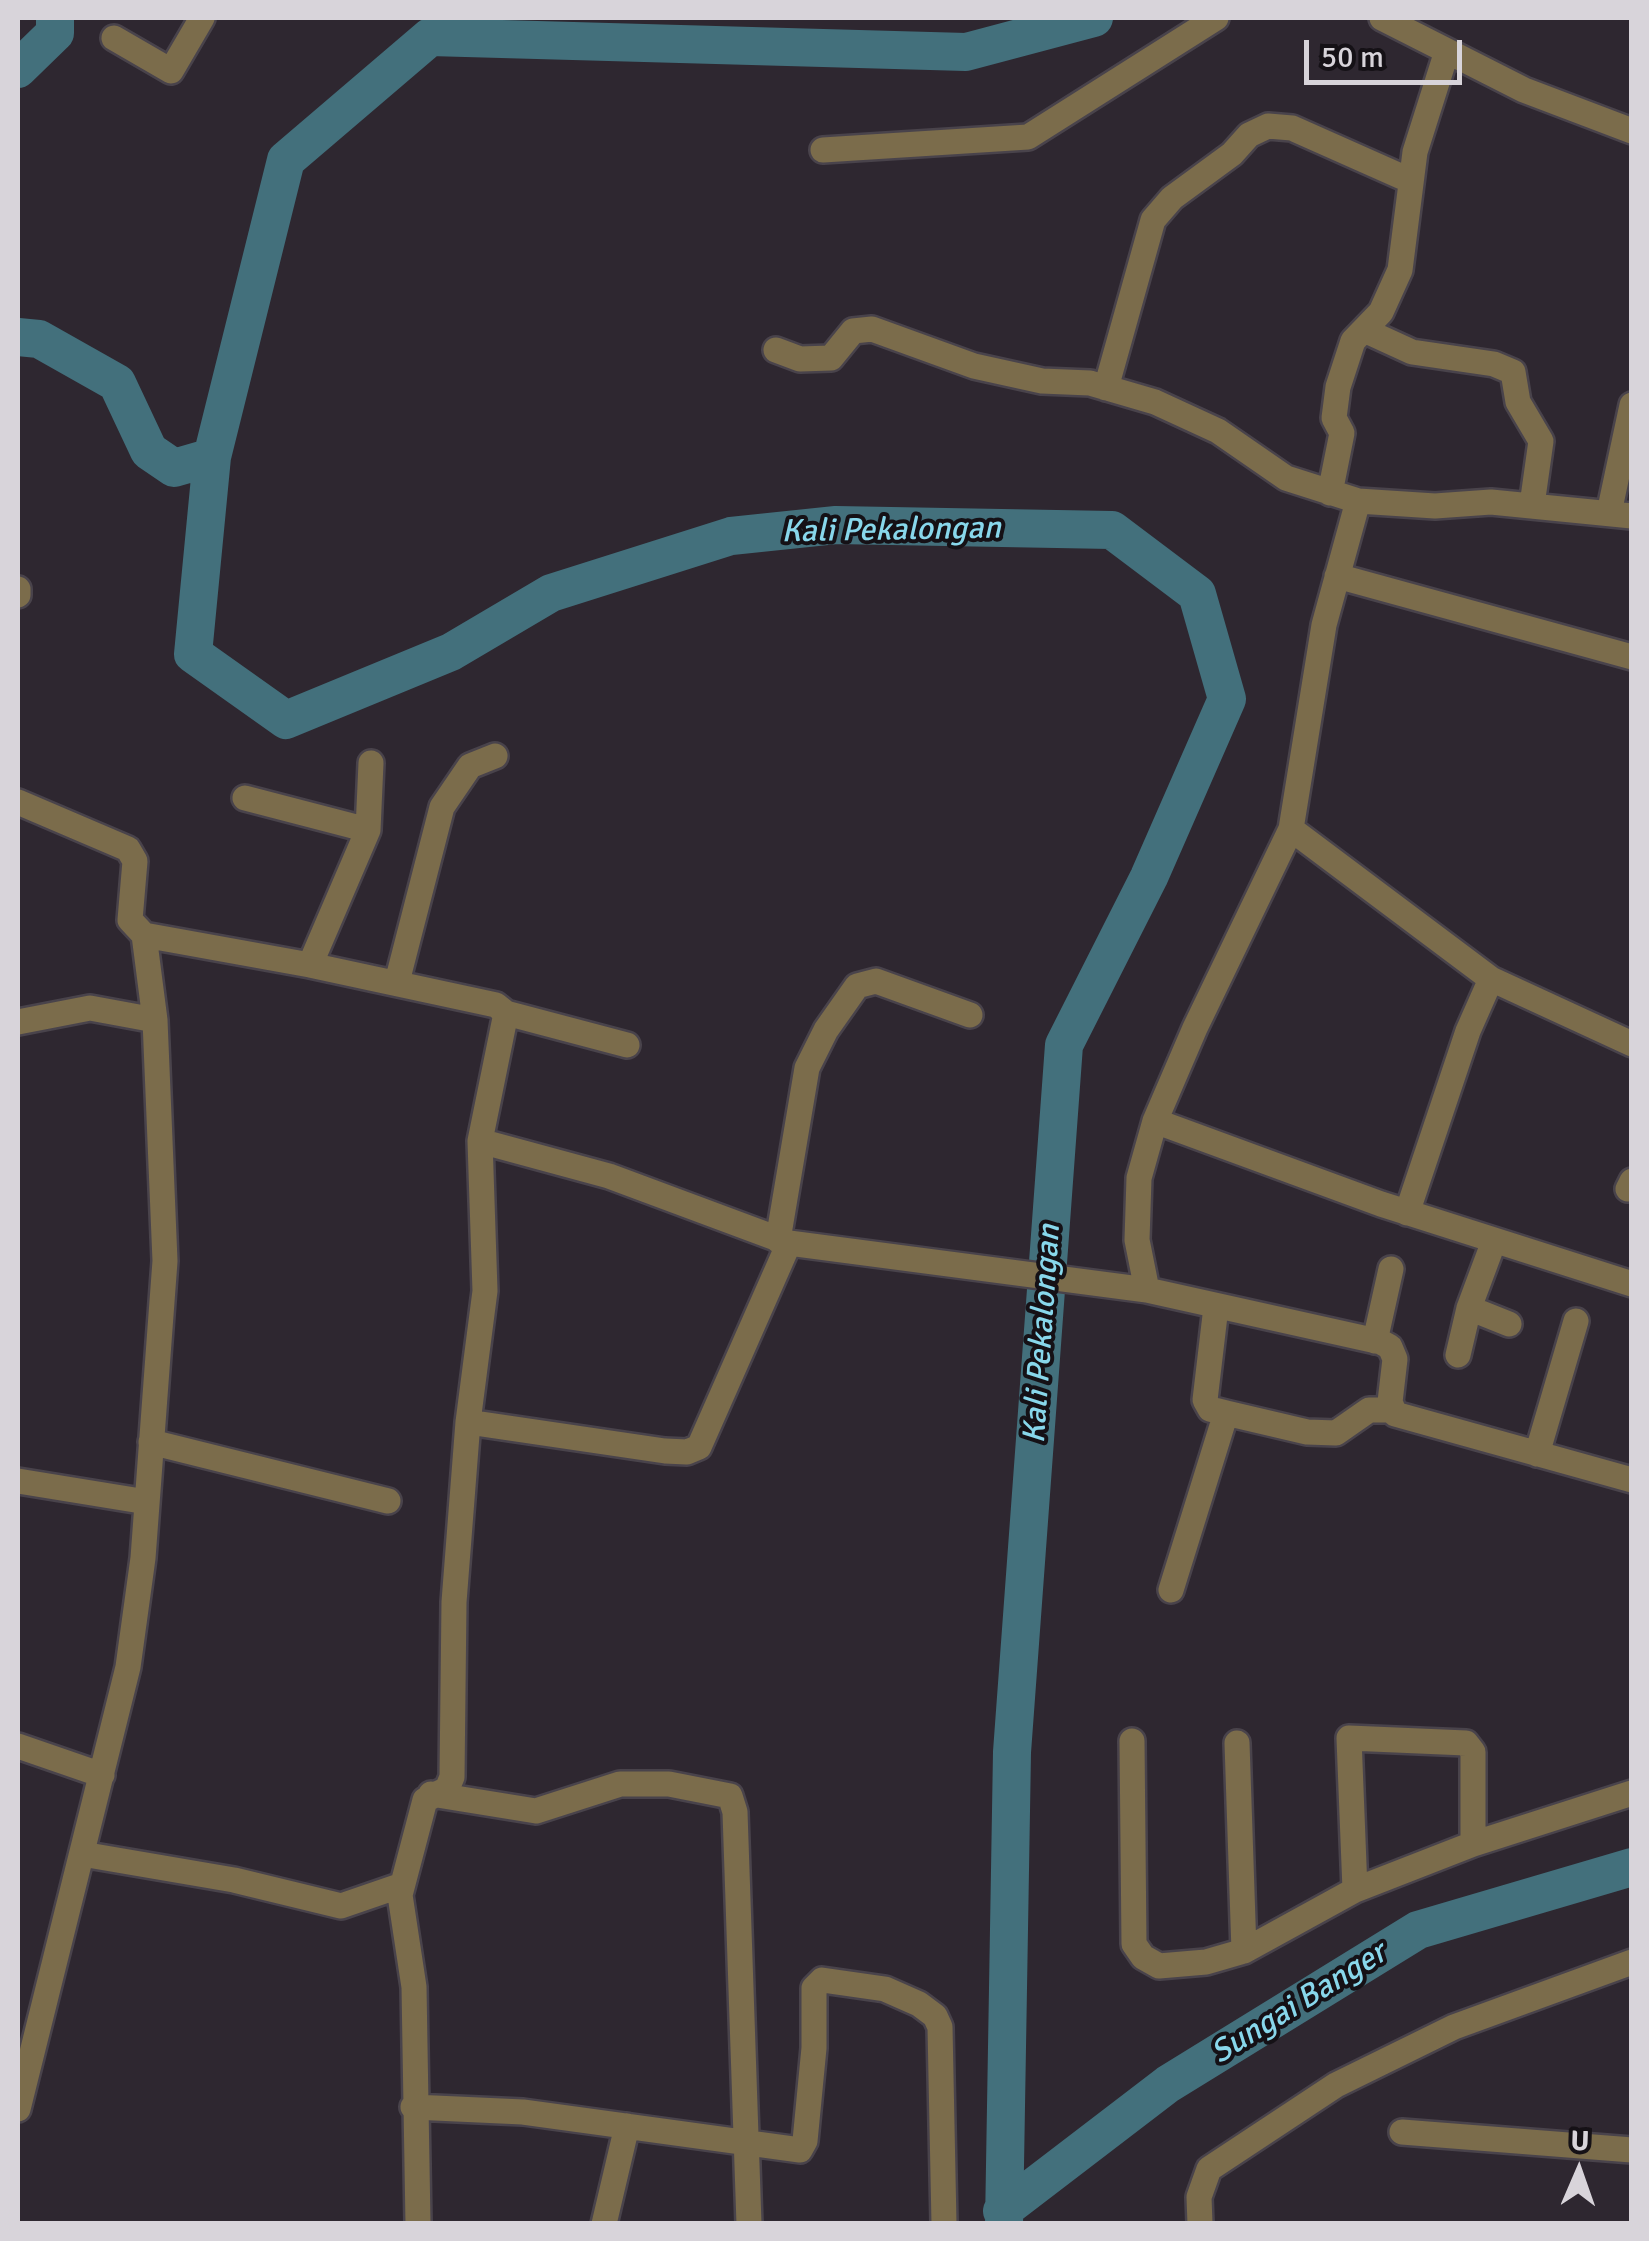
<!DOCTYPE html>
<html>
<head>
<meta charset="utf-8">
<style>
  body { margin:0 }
  #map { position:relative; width:1649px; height:2241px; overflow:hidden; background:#2e2730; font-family:Signika,sans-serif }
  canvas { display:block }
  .frame { position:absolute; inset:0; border:20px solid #d8d4da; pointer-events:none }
  .north { position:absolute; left:1529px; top:2121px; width:100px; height:100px; -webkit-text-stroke:8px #151116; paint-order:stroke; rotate:2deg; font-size:28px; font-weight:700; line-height:40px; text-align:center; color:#d8d4da }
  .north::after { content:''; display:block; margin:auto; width:35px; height:45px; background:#d8d4da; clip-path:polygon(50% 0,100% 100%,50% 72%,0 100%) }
  .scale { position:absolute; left:1304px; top:40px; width:158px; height:45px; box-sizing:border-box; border:5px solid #d8d4da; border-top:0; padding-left:12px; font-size:30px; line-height:35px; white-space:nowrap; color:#d8d4da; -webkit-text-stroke:8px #151116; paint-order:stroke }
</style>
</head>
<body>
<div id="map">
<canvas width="1649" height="2241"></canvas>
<div class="frame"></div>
<div class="north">U</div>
<div class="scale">50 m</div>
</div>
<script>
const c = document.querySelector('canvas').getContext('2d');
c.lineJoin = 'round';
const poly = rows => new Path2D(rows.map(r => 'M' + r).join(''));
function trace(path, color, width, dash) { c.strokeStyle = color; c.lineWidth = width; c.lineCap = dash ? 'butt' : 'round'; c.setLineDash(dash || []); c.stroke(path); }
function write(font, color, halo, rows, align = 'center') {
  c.font = font + ' Signika,sans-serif'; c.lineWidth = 8; c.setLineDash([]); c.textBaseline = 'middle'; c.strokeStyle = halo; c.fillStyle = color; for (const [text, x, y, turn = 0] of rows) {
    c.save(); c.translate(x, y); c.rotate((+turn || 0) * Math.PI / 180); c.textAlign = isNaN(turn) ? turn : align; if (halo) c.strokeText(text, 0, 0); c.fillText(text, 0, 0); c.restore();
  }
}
trace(poly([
  [18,69,55,33,55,18],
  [18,337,39,339,117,383,149,451,174,468,212,457],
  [1002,2211,1168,2084,1418,1930,1632,1867],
  [1004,2224,1012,1752,1064,1045,1149,877,1227,699,1197,594,1112,530,836,525,731,536,551,593,451,652,286,720,193,654,212,457,286,160,430,37,966,52,1094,18]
]), '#43707c', 38);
const minor = poly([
  [1382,18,1524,90,1632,131],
  [114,38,171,71,202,18],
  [823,150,1028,137,1216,18],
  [1364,330,1412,352,1494,364,1513,372,1518,402,1541,441,1532,505],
  [776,350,800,359,831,358,853,331,872,329,974,366,1042,381,1090,383,1155,402,1218,431,1286,478,1358,501,1435,506,1491,502,1632,516],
  [1106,388,1153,220,1172,198,1232,154,1249,135,1268,126,1292,128,1409,180],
  [1330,493,1342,433,1334,418,1338,387,1353,341,1381,312,1400,270,1415,152,1447,51],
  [1609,513,1632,405],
  [1337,576,1632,657],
  [18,589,18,595],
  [245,798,368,830],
  [18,802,128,849,135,861,130,920,144,935,310,965,368,830,371,763],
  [1291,829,1491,979,1632,1044],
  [310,965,496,1005,506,1013,627,1045],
  [397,982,442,807,470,766,495,756],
  [18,1022,90,1008,155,1020],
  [1155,1121,1381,1204,1632,1284],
  [480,1141,506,1013],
  [1628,1189,1632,1181],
  [1407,1213,1468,1031,1491,979],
  [778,1240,807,1068,826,1030,857,986,876,981,970,1015],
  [1147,1290,1137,1240,1139,1178,1155,1121,1195,1028,1291,829,1324,625,1358,501],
  [1469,1308,1509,1324],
  [1375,1341,1391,1269],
  [1458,1355,1469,1308,1494,1241],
  [1226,1413,1307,1432,1336,1433,1369,1410,1391,1410],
  [468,1422,485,1291,480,1141,609,1176,789,1243],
  [151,1442,388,1501],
  [1537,1454,1576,1321],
  [18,1481,147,1502],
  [1171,1590,1226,1413,1210,1409,1205,1400,1216,1307],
  [1132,1741,1134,1944,1143,1957,1159,1966,1206,1962,1244,1951,1355,1890,1473,1844,1632,1793],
  [1237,1743,1244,1951],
  [18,1746,102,1775],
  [431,1794,536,1811,620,1784,669,1784,730,1796,735,1812,749,2224],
  [82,1854,234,1880,341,1906,402,1885],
  [1355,1890,1349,1738,1466,1743,1473,1752,1473,1844],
  [413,2107,523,2112,800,2150,805,2141,814,2048,814,1988,822,1980,885,1989,919,2004,935,2016,940,2027,944,2224],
  [18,2109,128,1667,143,1558,165,1261,155,1020,144,935],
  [1402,2132,1632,2150],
  [418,2224,414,1987,400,1895,425,1800,447,1789,452,1777,454,1602,468,1422,665,1451,687,1452,699,1447,789,1243,1147,1290,1381,1342,1390,1347,1395,1359,1390,1402,1395,1414,1632,1480],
  [604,2224,627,2126],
  [1200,2224,1199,2197,1209,2169,1336,2085,1454,2027,1632,1962]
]);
trace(minor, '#49434b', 30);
trace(minor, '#7b6c4b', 25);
write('italic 32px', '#88d7eb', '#151116', [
  ["Kali Pekalongan",891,531,-1],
  ["Kali Pekalongan",1043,1334,-86],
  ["Sungai Banger",1299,2004,-32]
]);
</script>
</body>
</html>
